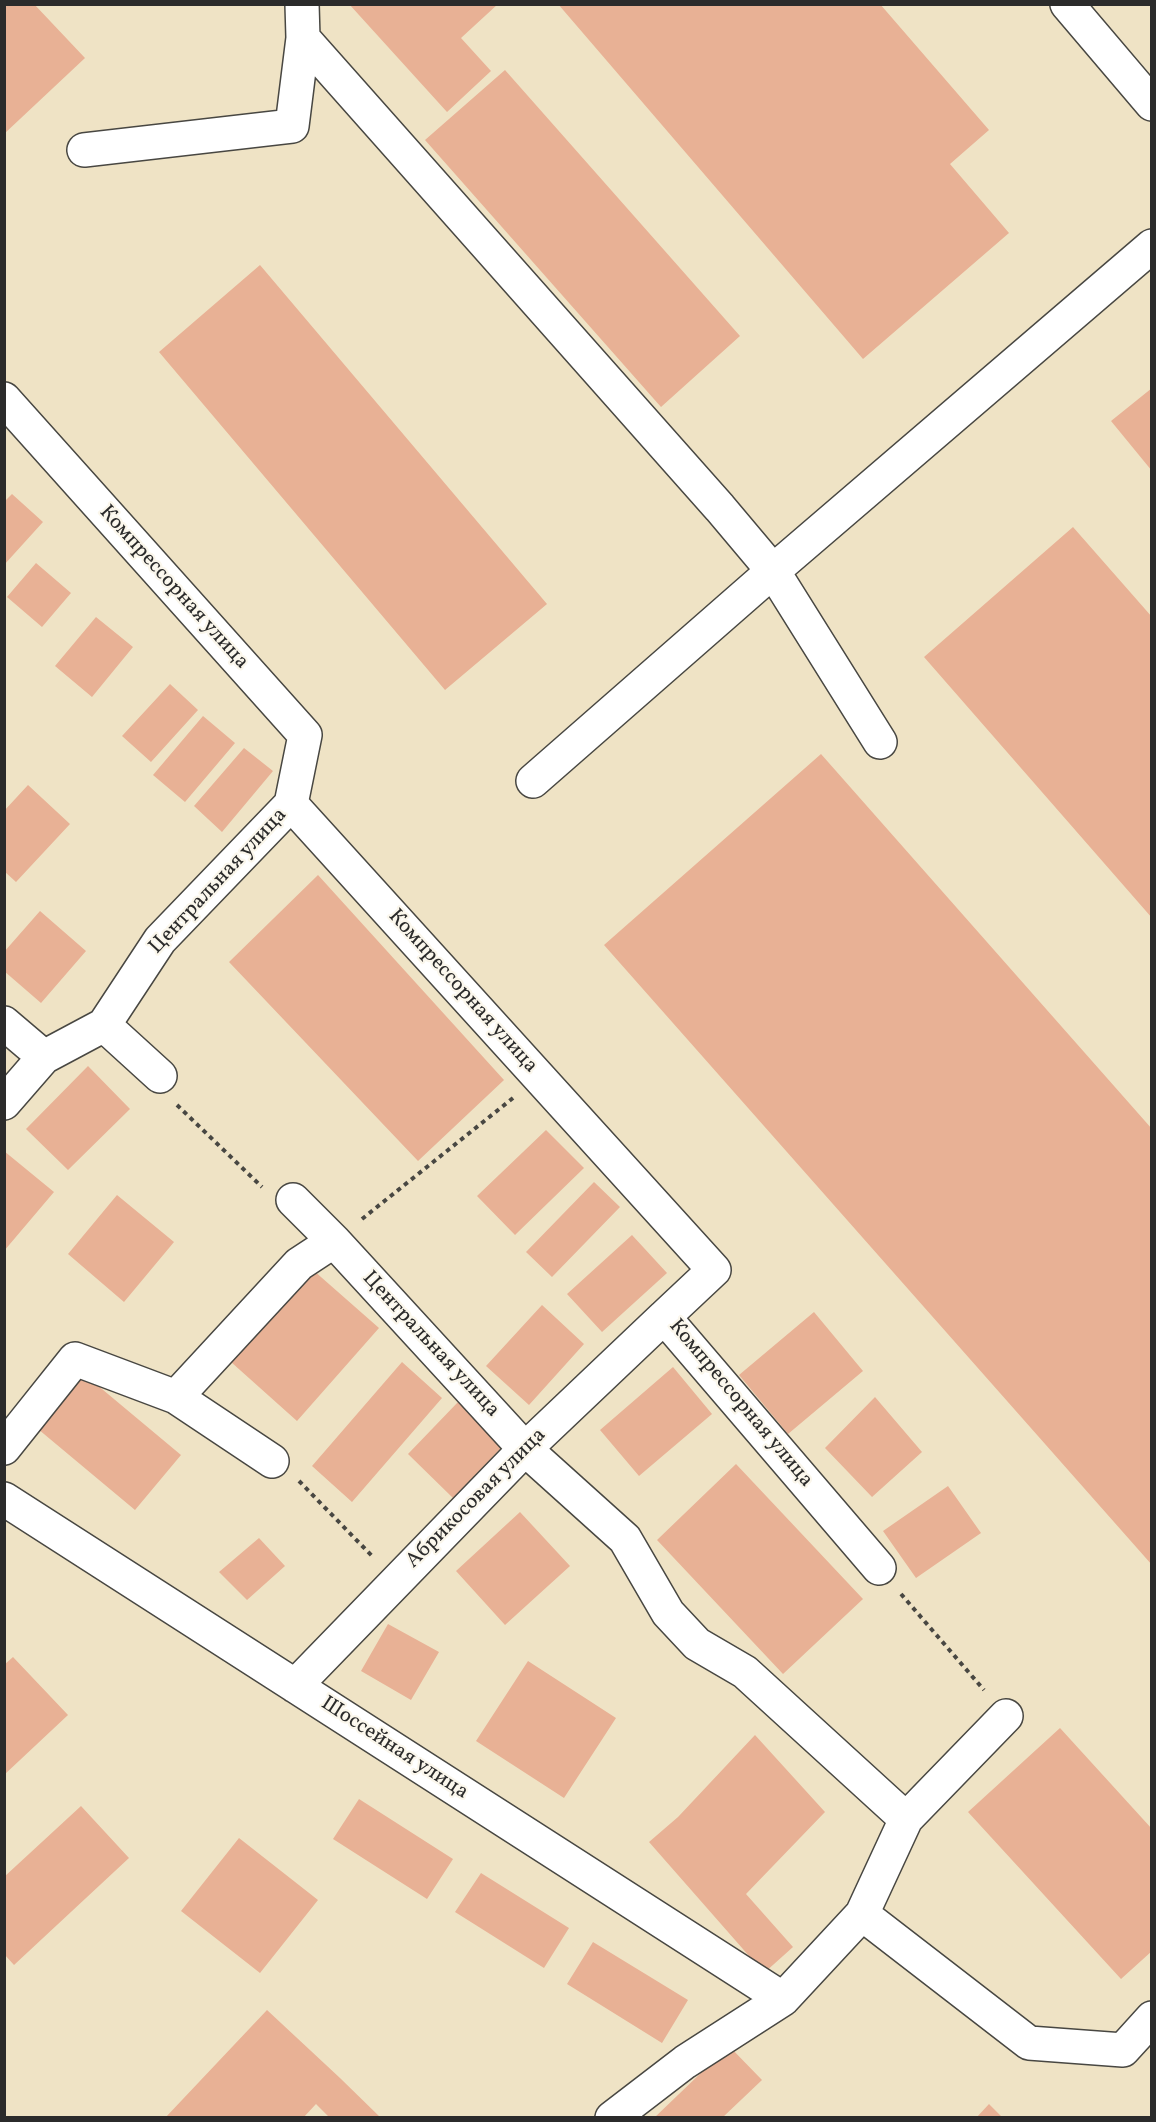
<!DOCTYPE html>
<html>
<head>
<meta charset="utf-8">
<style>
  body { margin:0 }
  #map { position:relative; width:1156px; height:2122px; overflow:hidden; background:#efe3c5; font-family:Vollkorn,serif }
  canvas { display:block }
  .frame { position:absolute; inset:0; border:6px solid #2b2b2b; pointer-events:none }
</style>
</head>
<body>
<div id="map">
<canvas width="1156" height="2122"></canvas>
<div class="frame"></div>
</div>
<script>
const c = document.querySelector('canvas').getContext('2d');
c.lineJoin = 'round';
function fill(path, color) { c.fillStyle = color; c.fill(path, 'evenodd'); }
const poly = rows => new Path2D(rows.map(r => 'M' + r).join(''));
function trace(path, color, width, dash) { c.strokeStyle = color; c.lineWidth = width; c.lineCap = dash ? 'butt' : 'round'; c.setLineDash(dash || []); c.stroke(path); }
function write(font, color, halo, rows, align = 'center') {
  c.font = font + ' Vollkorn,serif'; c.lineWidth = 4.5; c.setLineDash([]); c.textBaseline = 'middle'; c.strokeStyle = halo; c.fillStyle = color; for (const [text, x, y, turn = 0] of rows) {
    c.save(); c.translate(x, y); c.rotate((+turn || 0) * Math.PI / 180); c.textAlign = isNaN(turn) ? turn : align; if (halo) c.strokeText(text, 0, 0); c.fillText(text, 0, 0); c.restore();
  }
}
fill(poly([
  [4,4,34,4,85,58,4,134],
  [349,4,498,4,461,38,491,71,447,112],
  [558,4,880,4,989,130,950,164,1009,233,863,359],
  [505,70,740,336,661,407,425,140],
  [260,265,547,604,445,690,159,352],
  [1152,388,1152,471,1111,421],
  [12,494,43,522,4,565,4,502],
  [1073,527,1152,617,1152,918,924,657],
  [36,563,71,593,42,627,7,597],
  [96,617,133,647,92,697,55,666],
  [170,684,198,710,151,762,122,736],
  [203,716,235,743,185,802,153,775],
  [244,748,273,771,222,832,194,806],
  [821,754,1152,1129,1152,1565,604,945],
  [28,785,70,824,16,882,4,871,4,811],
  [318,875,504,1080,418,1161,229,962],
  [40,911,86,951,41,1003,4,971,4,952],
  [88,1066,130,1109,68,1170,26,1129],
  [546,1130,584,1168,515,1235,477,1196],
  [4,1151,54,1192,4,1251],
  [594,1182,620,1207,552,1277,526,1252],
  [117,1195,174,1242,124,1302,68,1254],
  [632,1235,667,1273,602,1332,567,1294],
  [313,1270,379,1328,297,1421,231,1362],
  [542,1305,584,1344,529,1405,486,1366],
  [814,1312,863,1371,788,1434,739,1375],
  [402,1362,442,1398,352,1502,312,1466],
  [673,1367,712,1414,639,1476,600,1430],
  [84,1374,181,1455,135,1510,38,1429],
  [875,1397,922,1452,872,1497,825,1448],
  [458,1402,503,1446,453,1498,408,1454],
  [736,1464,863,1599,783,1674,657,1540],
  [948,1486,981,1533,916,1578,883,1531],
  [520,1512,570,1566,505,1625,456,1571],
  [259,1538,285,1566,247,1600,219,1572],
  [388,1624,439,1652,411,1700,361,1671],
  [13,1657,68,1715,4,1775,4,1665],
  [528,1661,616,1718,564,1798,476,1741],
  [1060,1728,1152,1829,1152,1951,1121,1979,968,1812],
  [755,1735,825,1812,746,1894,793,1947,764,1973,649,1842,678,1817],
  [359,1799,453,1859,427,1899,333,1839],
  [81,1806,129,1858,14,1965,4,1954,4,1877],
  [239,1838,318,1900,260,1973,181,1911],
  [481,1873,569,1928,544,1968,455,1912],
  [593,1942,688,2000,662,2043,567,1984],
  [267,2010,340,2078,381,2118,330,2118,316,2104,303,2118,165,2118],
  [729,2046,762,2080,722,2118,654,2118],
  [989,2104,1003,2118,976,2118]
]), '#e8b195');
const minor = poly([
  [302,4,303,38,720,508,773,571,880,742],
  [1067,4,1152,104],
  [84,150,292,126,303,38],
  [4,399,305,735,291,804,714,1270,664,1317,879,1568],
  [533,781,773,571,1152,246],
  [4,1023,44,1057],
  [104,1025,160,1076],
  [4,1103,44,1057,104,1025,160,940,291,804],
  [293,1200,334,1241,525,1449,625,1539,668,1613,697,1644,745,1672,906,1819],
  [176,1397,272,1461],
  [4,1448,75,1359,176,1397,299,1264,334,1241],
  [4,1499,783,1999],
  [295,1686,525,1449,664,1317],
  [862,1914,1029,2043,1123,2050,1152,2018],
  [612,2118,685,2062,783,1999,862,1914,906,1819,1006,1716]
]);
trace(minor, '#484742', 36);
trace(poly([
  [177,1105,262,1187],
  [362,1219,513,1098],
  [299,1481,373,1557],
  [901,1594,984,1690]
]), '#484742', 4, [4.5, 4.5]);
trace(minor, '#fff', 33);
write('21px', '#2b2b2b', '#fbf7ec', [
  ["Компрессорная улица",173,588,48],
  ["Центральная улица",219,882,-47],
  ["Компрессорная улица",462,992,48],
  ["Центральная улица",430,1345,47],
  ["Компрессорная улица",740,1404,50],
  ["Абрикосовая улица",477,1499,-45],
  ["Шоссейная улица",394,1749,33]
]);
</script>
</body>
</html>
